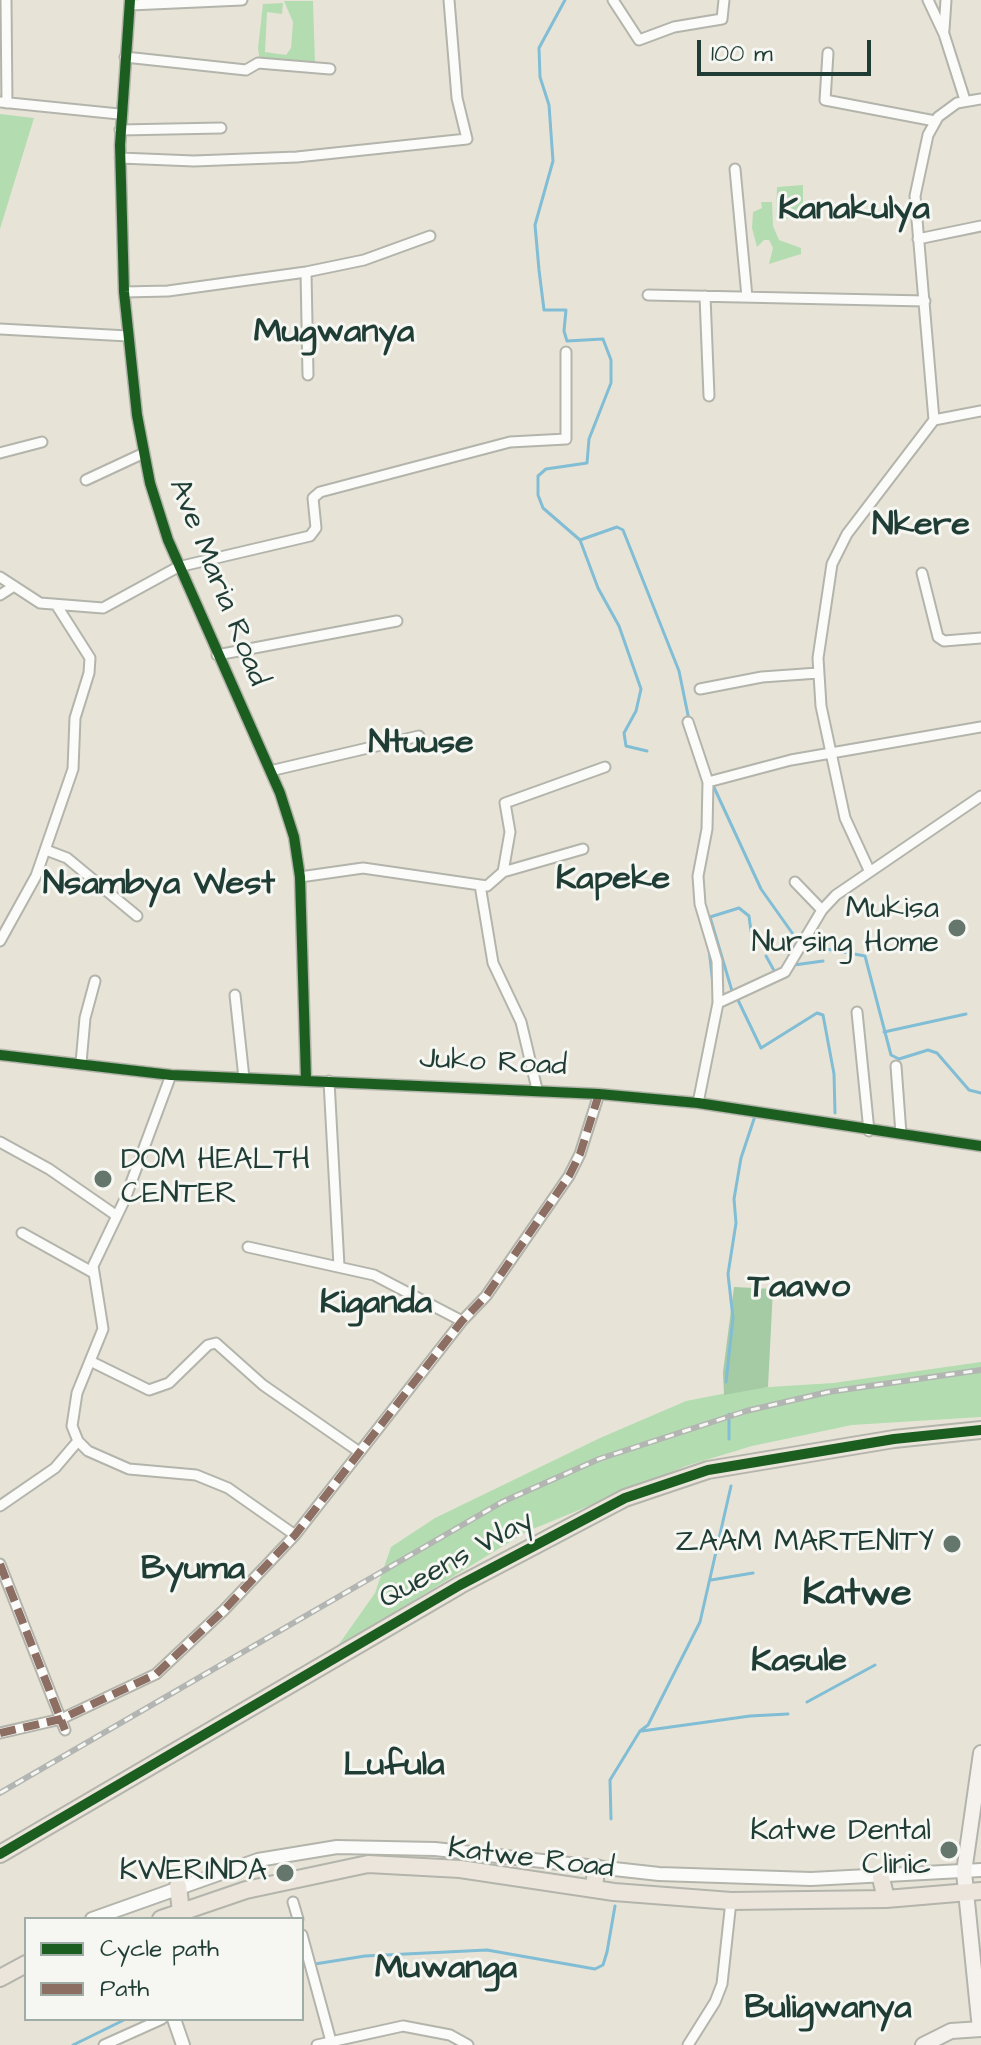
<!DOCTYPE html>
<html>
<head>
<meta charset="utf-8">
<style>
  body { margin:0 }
  #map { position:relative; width:981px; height:2045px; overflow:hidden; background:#e7e4d7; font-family:"Architects Daughter",sans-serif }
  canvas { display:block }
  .legend { position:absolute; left:24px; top:1917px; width:280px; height:104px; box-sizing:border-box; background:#f6f6f2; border:2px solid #a0aca6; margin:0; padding:10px 14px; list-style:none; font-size:24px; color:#1f3d34 }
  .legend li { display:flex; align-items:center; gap:16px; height:40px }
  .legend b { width:40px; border:2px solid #a0aca6 }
  .scale { position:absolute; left:697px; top:40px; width:174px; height:36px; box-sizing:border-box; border:4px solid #1f3d34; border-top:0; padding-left:10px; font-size:24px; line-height:28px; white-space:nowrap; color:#1f3d34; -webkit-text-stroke:6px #f6f6f2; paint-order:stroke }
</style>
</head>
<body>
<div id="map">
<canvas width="981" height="2045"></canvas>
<ul class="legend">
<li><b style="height:10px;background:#1b5e20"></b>Cycle path</li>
<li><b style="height:10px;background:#8d6e63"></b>Path</li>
</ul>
<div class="scale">100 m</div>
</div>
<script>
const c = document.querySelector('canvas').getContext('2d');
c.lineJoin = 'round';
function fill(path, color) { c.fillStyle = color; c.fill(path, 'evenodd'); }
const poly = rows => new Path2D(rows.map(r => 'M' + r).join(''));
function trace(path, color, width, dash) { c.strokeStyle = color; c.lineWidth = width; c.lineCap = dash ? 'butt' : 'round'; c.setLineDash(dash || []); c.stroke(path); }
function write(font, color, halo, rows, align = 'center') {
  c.font = font + ' "Architects Daughter",sans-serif'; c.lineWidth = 6; c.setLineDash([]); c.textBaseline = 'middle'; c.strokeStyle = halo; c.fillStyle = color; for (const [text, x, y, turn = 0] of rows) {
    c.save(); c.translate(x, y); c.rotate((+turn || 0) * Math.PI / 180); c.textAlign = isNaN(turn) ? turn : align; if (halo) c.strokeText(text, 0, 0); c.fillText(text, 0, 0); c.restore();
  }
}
fill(poly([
  [284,1,313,1,315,63,260,62,258,48,263,4,283,3,282,14,267,12,265,52,286,55,291,48,293,22],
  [0,114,34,118,0,229],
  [803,185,803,219,776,218,777,187],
  [761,202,772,202,773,226,779,240,801,248,801,254,769,264,773,248,769,240,764,240,757,247,752,228,753,212,762,208],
  [981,1362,981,1417,852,1425,752,1446,686,1466,528,1531,337,1647,375,1593,391,1547,435,1518,600,1438,686,1401,753,1388,833,1383]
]), '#b4dcb1');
fill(poly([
  [734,1287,773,1289,768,1387,724,1395,723,1372]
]), '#a5cba5');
trace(poly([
  [565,0,539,48,540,77,549,105,553,161,535,225,539,270,544,310,566,310,564,331,567,341,603,339,611,360,611,383,589,439,587,463,546,469,538,476,538,495,543,508,580,540,617,527,623,530,679,671,689,720],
  [580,540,598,588,619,626,641,689,636,711,624,733,626,746,647,751],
  [712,783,761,889,800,944],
  [805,945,865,956,891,1055,899,1059,928,1050,937,1053,969,1090,981,1093],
  [709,949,713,984],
  [766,956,776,974],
  [794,965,823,961],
  [732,991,710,917,739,908,749,916,751,931,757,938],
  [737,998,761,1048,817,1013,823,1015,834,1074,835,1113],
  [884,1032,966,1014],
  [726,1382,733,1318,728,1274,736,1223,734,1199,741,1158,755,1116],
  [729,1414,729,1439],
  [711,1580,753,1573],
  [807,1702,875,1665],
  [642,1731,750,1716,788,1714],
  [611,1819,610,1780,640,1731,648,1725,700,1622,731,1486],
  [315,1964,365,1956,487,1950,595,1969,603,1965,607,1952,615,1906],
  [302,1967,304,1966],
  [73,2045,126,2019]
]), '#81bdd4', 3);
const minor = poly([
  [6,0,7,103],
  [130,0,120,145,124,292,137,415,150,483,168,540,280,793,294,837,300,877,306,1079],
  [613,0,639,40,674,27,722,19,724,0],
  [928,0,944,34,965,100],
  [130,5,242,0],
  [944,30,946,0],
  [828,53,825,100,935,121],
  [125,57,246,70,258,63,330,69],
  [0,102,119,114],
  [120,130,221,128],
  [120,158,194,161,297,157,467,139,457,98,449,0],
  [735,169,747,297],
  [918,239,981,226],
  [306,272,308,375],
  [124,292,168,291,306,272,364,260,430,236],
  [648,295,925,301],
  [705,296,709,396],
  [0,329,128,336],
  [934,420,915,196,928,135,938,117,957,103,981,99],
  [0,453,42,442],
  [86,480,144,453],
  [922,573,938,637,944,641,981,638],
  [0,577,40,603,103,608,178,567,310,536,316,528,313,498,320,492,510,442,566,439,566,352],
  [0,595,14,586],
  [217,655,397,621],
  [700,689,762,677,818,673],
  [688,722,708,782,707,829,698,876,700,904,717,961,718,1003],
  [270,771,419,736],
  [708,782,791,760,981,727],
  [46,850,67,858,137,916],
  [869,870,845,818,821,706,818,658,832,564,847,534,934,420,981,411],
  [503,872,510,832,505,803,605,767],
  [300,877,363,868,487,886,503,872,583,849],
  [795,882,822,910],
  [480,885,493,963,521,1022,537,1089],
  [0,941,36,876,73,769,75,718,89,673,90,658,57,606],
  [235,995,244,1078],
  [857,1012,869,1131],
  [0,1055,171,1075,599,1094,698,1103,981,1146],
  [81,1063,85,1018,95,981],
  [896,1066,901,1134],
  [171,1075,125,1199,93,1266,103,1329,77,1393,72,1426,78,1441,88,1451,129,1469,196,1475,228,1488,295,1535],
  [329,1081,339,1266],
  [698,1103,718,1003,785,972,822,910,836,895,981,796],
  [0,1142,49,1169,117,1216],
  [22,1233,92,1272],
  [248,1247,374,1275,462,1321],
  [90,1361,149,1390,169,1383,208,1345,216,1343,263,1385,358,1451],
  [0,1506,55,1468,78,1441],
  [0,1564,65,1730],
  [0,1733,61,1719,156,1674,224,1610,295,1535,462,1321,486,1296,569,1176,580,1154,599,1094],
  [293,1902,298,1919],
  [302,1935,332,2045],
  [104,2045,162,2019],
  [317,2045,403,2026,450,2035,468,2045],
  [688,2045,715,2002,722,1984,731,1901]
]);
const tertiary = poly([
  [92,1919,258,1860,337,1847,435,1849,659,1874,811,1879,981,1870],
  [174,2019,183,2045]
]);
const secondary = poly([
  [980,2029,964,1872,981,1753],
  [923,2045,951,2031,981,2029]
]);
const trunk = poly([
  [0,1854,460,1585,625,1498,708,1470,894,1439,981,1430],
  [881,1878,886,1899],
  [178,1886,181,1912],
  [594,1889,596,1868],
  [161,1919,246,1890,368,1864,460,1869,614,1892,731,1901,886,1899,981,1891],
  [0,1978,26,1964]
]);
trace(minor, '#b3b4ab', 13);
trace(tertiary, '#b3b4ab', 16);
trace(secondary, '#b3b4ab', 18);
trace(trunk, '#b3b4ab', 20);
trace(minor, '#fbfbf9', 9);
trace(tertiary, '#fbfbf9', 12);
trace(secondary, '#f5f2ee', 14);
trace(trunk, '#ece5dc', 16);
const rail = poly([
  [0,1793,502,1502,599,1459,746,1411,828,1392,981,1370]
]);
trace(rail, '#b2b5b2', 6);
trace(rail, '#f6f6f2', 3, [9]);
trace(poly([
  [0,1564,65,1730],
  [0,1733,61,1719,156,1674,224,1610,295,1535,462,1321,486,1296,569,1176,580,1154,599,1094]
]), '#8d6e63', 8, [16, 8]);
trace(poly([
  [130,0,120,145,124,292,137,415,150,483,168,540,280,793,294,837,300,877,306,1079],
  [0,1055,171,1075,599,1094,698,1103,981,1146],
  [0,1854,460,1585,625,1498,708,1470,894,1439,981,1430]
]), '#1b5e20', 10);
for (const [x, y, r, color] of [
  [957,928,10,"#65776d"],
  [103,1179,10,"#65776d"],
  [952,1544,10,"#65776d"],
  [949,1850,10,"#65776d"],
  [285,1873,10,"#65776d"]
]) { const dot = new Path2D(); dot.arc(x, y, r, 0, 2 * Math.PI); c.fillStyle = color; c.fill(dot); trace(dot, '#f6f6f2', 3); }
write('30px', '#1f3d34', '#f6f6f2', [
  ["Ave Maria Road",217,583,68],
  ["Juko Road",493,1064,3],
  ["Queens Way",457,1561,-29],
  ["Katwe Road",531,1860,7]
]);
write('30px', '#1f3d34', '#f6f6f2', [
  ["Mukisa",939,911],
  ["Nursing Home",939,945],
  ["DOM HEALTH",121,1162,"left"],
  ["CENTER",121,1196,"left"],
  ["ZAAM MARTENITY",934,1544],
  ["Katwe Dental",931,1833],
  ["Clinic",931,1867],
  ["KWERINDA",267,1873]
], 'right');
write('bold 34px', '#1f3d34', '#f6f6f2', [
  ["Kanakulya",854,211],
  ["Mugwanya",334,334],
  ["Nkere",921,527],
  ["Ntuuse",421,745],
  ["Kapeke",613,881],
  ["Nsambya West",159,886],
  ["Taawo",799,1289],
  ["Kiganda",376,1305],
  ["Byuma",193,1571],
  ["Kasule",799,1663],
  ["Lufula",394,1767],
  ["Muwanga",446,1970],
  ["Buligwanya",828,2010]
]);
write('bold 38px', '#1f3d34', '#f6f6f2', [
  ["Katwe",857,1596]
]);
</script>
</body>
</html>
